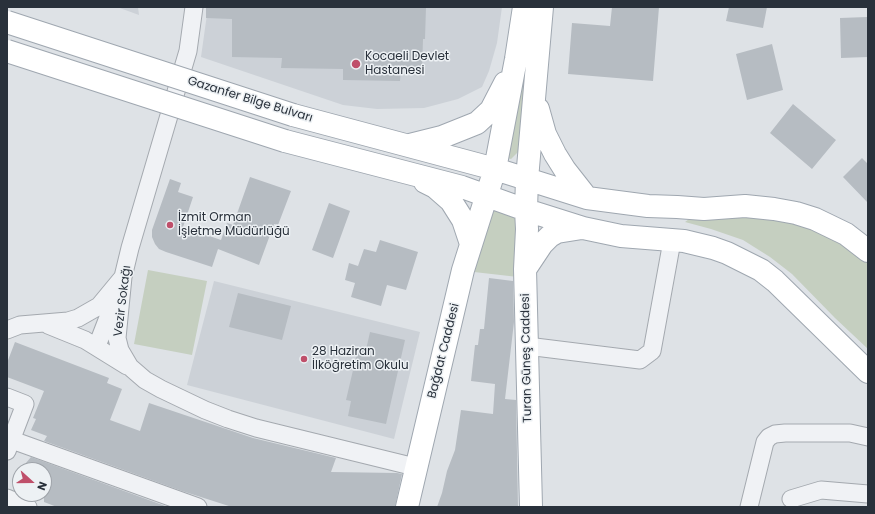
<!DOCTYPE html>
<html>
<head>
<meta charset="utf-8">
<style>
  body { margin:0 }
  #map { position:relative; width:875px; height:514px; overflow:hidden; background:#dee2e6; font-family:Poppins,sans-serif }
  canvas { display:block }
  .frame { position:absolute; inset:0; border:8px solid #29313b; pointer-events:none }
  .north { position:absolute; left:12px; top:462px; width:40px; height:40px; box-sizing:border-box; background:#edf1f4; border:1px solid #9fa4aa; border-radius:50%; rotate:111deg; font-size:11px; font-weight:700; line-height:16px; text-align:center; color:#29313b }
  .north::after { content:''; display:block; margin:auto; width:14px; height:18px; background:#bf4f6a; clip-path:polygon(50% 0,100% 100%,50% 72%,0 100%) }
</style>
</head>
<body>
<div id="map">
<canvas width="875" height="514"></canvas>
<div class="frame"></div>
<div class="north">N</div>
</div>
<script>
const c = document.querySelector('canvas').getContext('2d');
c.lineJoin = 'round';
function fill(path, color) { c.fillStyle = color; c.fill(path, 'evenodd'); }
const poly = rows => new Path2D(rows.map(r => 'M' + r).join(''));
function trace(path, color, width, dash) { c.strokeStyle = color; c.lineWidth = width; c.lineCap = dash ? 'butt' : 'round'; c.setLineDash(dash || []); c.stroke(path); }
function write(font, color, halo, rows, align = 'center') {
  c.font = font + ' Poppins,sans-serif'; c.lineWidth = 3; c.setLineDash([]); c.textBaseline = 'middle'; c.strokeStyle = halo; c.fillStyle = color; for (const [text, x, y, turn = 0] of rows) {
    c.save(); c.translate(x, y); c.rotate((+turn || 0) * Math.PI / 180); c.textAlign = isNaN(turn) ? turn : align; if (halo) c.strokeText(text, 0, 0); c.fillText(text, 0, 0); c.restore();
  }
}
fill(poly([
  [117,7,138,7,139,15],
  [208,7,502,7,497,43,489,71,482,87,458,99,424,108,377,109,343,105,201,57],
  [214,281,420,332,394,439,187,385]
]), '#ccd1d7');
fill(poly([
  [528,70,521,142,518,152,511,159,507,158,508,146,525,71],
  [494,207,516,215,518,277,474,272,486,219],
  [692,217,764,217,813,228,868,258,868,349,835,318,792,274,770,257,743,240,711,229,685,222],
  [148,270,207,281,192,355,134,344]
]), '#c5cfc0');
fill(poly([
  [206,7,426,7,425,39,423,39,422,70,401,70,400,81,343,80,343,69,281,68,282,58,232,57,232,19,206,18],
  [612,7,659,7,653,81,568,74,572,23,610,26],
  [729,7,767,7,763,28,726,21],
  [867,17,868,57,841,58,840,18],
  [772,44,783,90,747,100,736,54],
  [793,104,836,140,812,169,770,133],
  [862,158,868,164,868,203,843,177],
  [250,177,291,191,278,225,274,224,259,265,218,249,212,267,166,252,159,249,155,244,152,237,152,230,170,179,181,183,178,192,193,197,183,227,221,240,227,223,233,225],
  [329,203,350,211,333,258,312,250],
  [380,240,418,252,406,290,387,285,381,306,351,297,355,283,345,280,349,263,358,266,364,249,376,252],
  [489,278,513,281,514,322,505,399,516,400,518,507,437,507,442,493,447,471,455,450,461,410,493,414,495,384,471,381,475,345,478,345,480,329,484,329],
  [238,293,291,306,282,340,229,327],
  [370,332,405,340,386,424,348,416,351,401,346,400,358,349,366,350],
  [15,342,109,378,107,383,122,389,110,420,140,431,149,403,253,438,336,458,331,472,397,473,402,474,395,507,232,507,182,491,44,441,47,436,31,430,36,419,33,418,44,391,7,377,7,363],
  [31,457,168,507,57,507,44,502,44,470,20,470]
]), '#b6bcc2');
const street = poly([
  [194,7,188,51,130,248,123,277,117,338,120,350,130,367,145,380,161,389,205,410,228,419,256,428,415,467],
  [48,325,85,340,127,366],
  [7,330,20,325,68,321,78,318,99,306,123,277],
  [97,346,114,302],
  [527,346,640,360,652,351,672,241],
  [7,397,25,404,7,451],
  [12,440,198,507],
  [7,498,28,507],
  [791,499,821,490,868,494],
  [749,507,765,442,769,437,775,434,785,433,850,433,868,437]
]);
const primary = poly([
  [538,109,545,134,555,154,565,170,587,198],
  [293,115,495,169,587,198,648,206,677,207,704,209,745,206,774,209,796,213,815,219,846,234,868,251],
  [285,141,462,187,526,210,583,228,621,236,684,241,713,248,727,253,761,270,775,281,868,372],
  [410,145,442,137,477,123,491,110,505,83],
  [425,182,435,187,451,201,463,220,471,244],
  [526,268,542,244,550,236,557,232,582,228],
  [407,507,463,270,495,169,516,59,524,7],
  [531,507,525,269,527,229,526,210,527,179,542,7]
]);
trace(street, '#a4a9af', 19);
trace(primary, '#9fa7b0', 24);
trace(street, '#f0f2f5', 17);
trace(primary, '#fff', 22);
const primaryBridge = poly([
  [7,22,293,115],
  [7,51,285,141]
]);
trace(primaryBridge, '#9fa7b0', 24, []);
trace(primaryBridge, '#fff', 22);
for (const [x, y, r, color] of [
  [356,64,5,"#bf4f6a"],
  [170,225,4,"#bf4f6a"],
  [304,359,4,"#bf4f6a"]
]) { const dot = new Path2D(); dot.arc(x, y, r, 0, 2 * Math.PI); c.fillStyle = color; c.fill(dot); trace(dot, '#edf1f4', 1.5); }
write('12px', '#29313b', '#edf1f4', [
  ["Kocaeli Devlet",365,57],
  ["Hastanesi",365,71],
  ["İzmit Orman",178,218],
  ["İşletme Müdürlüğü",178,232],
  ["28 Haziran",312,352],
  ["İlköğretim Okulu",312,366]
], 'left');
write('12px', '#29313b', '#edf1f4', [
  ["Gazanfer Bilge Bulvarı",250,100,17],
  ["Vezir Sokağı",123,301,-83],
  ["Bağdat Caddesi",444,351,-76],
  ["Turan Güneş Caddesi",527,358,-91]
]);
</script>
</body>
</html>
